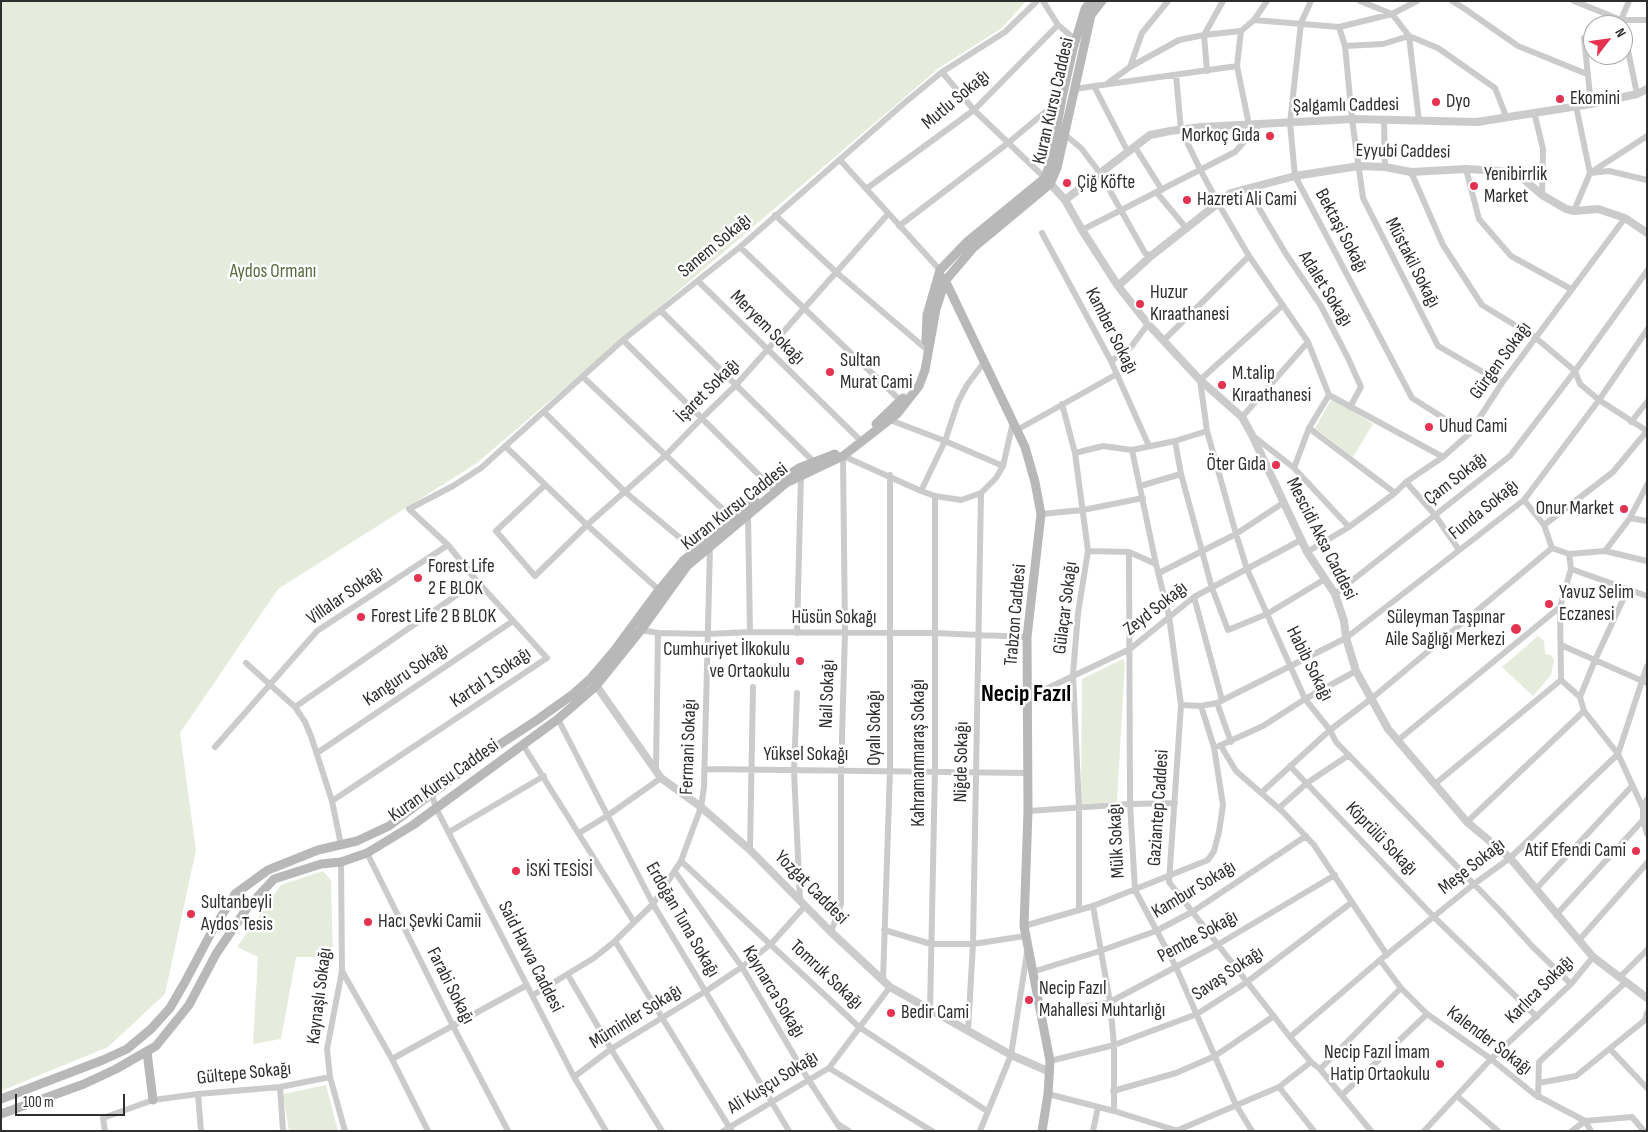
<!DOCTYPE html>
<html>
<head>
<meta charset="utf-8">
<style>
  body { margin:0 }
  #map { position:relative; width:1648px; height:1132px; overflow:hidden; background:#fff; font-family:"Sofia Sans Condensed",sans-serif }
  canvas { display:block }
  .frame { position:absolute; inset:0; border:2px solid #2e2e2e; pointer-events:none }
  .north { position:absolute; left:1583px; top:15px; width:50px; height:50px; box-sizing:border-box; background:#fff; border:1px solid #ababab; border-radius:50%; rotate:60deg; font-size:14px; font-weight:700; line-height:20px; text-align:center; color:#2e2e2e }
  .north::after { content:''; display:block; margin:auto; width:18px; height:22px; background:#e43250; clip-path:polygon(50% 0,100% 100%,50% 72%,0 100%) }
  .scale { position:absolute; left:15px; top:1094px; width:110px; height:22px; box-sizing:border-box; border:2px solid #2e2e2e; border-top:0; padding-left:6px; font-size:15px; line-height:18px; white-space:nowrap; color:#2e2e2e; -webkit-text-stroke:4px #fff; paint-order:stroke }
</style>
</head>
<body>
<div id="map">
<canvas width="1648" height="1132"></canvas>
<div class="frame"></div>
<div class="north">N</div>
<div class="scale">100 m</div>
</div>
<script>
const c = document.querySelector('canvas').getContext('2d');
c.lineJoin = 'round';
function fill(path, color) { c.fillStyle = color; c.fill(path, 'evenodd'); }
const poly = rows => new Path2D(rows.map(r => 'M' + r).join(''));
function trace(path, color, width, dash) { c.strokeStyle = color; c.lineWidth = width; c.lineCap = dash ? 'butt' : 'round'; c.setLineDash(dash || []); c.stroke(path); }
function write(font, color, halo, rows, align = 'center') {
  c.font = font + ' "Sofia Sans Condensed",sans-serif'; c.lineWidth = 5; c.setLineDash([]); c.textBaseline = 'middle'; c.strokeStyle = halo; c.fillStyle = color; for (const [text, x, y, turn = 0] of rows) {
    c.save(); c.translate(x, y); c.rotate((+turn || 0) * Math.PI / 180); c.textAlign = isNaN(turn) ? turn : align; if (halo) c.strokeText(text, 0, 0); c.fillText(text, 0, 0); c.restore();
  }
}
fill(poly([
  [1,1,1026,1,1002,28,939,68,477,463,278,589,180,733,196,850,165,994,108,1047,1,1091],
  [1332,398,1373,424,1353,457,1315,428],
  [1538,636,1544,641,1545,654,1551,655,1554,660,1551,675,1533,696,1502,667],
  [1123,659,1125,663,1117,802,1081,804,1082,679],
  [323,871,331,880,333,957,296,957,281,1039,253,1044,258,957,237,947,281,885],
  [326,1085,338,1131,289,1131,283,1094]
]), '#e6ecdc');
trace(poly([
  [1043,1,1058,25,1076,40],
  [1311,1,1301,23,1290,123,1295,176,1412,398,1469,434],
  [1360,1,1392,14,1409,36,1438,48,1495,88,1506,116],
  [1452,1,1465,9,1518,46,1587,74],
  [1574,1,1621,20,1647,20],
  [1254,20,1339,27,1392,14,1417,1],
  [1622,23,1621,20,1629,1],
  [1623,26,1637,94],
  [1339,27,1345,46,1352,119,1363,198,1438,346,1502,383],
  [1345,46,1383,44,1409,36,1419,121],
  [1130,67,1142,33,1168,1],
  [1207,71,1204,35,1223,1],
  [942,72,974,110,1045,178],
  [1176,75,1181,130,1201,171,1218,203,1249,256,1308,342,1329,395,1309,428,1294,468],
  [1108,83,1130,67,1179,40,1204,35,1241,31],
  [1094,86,1128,152],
  [1074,89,1237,66],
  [1591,104,1584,38,1593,37],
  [1534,112,1543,149,1542,195],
  [1384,120,1385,167],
  [1249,125,1237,66,1241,31,1254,20,1267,1],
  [1064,134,1081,148,1100,173,1145,253,1151,256],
  [1647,136,1590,173,1609,171,1647,180],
  [1135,147,1162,190],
  [840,160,940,270],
  [1466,169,1479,219,1511,256,1571,289],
  [1411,172,1443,245,1482,305,1536,338,1575,371,1580,384,1599,400,1647,431],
  [1247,188,1286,254,1321,306,1348,358,1361,387,1350,407],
  [866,189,974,110,1058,25],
  [1157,193,1187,229],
  [1574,211,1590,173,1576,106],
  [775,215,836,272,925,348],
  [899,226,1008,143,1062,98],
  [1082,230,1235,152,1259,125],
  [1042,233,1111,361,1149,446],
  [740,247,901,401],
  [698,281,858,438],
  [1283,305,1200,380,1207,431,1236,534,1247,569,1305,699,1330,730,1336,742,1503,914,1532,946,1571,984],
  [661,311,814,462],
  [623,340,772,488],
  [1163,341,1249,256],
  [1111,361,1131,347,1148,324],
  [583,377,733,519],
  [1329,395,1443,457],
  [1062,404,1075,453,1088,551,1078,613,1073,674,1079,808,1079,909],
  [544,412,624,491,698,553],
  [1242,417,1308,342],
  [890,420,945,441,1003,466],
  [1631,422,1647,402],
  [1309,428,1395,493],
  [1017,430,1117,374],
  [1252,435,1294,468,1349,527],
  [1175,441,1181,474,1212,588,1228,630,1267,614,1325,579],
  [505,446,587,525,659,590],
  [1132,450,1156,564,1169,616,1181,705,1169,882,1290,1037,1311,1062,1320,1069,1371,1131],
  [1075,453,1103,446,1132,450,1175,441,1207,431],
  [841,455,921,491,935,496,961,500,981,493,996,478,1003,466,1013,422],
  [1406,482,1435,515,1459,550],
  [545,485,496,531,535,576,587,525,665,456,702,418,736,385,888,214],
  [1140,486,1181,474],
  [921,491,945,441,958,402,967,385,985,361],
  [1524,500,1544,525,1552,548],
  [1041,514,1083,510,1143,498],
  [748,515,750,632],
  [1630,518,1647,521],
  [1544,525,1613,472,1647,431],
  [1088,551,1129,552,1156,564],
  [1605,551,1647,561],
  [1129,552,1130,804,1135,890,1176,967,1236,1105,1252,1131],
  [1307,552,1349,527,1395,493,1406,482,1443,457,1469,434,1502,383,1625,218],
  [1571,569,1647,596],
  [1159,573,1236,534,1283,503],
  [1335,594,1510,456,1575,371,1647,271],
  [1194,597,1222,700],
  [1560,607,1561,680,1580,697,1584,711,1618,754,1643,808,1647,810],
  [641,630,658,633,708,634,750,632,934,633,1027,637],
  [797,633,801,475],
  [1561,645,1647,683],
  [246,663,295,707,305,722,311,736,332,801,341,845],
  [797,693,794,771,800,900],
  [1580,697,1595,660,1628,589],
  [1027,698,1130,649,1194,597,1301,540],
  [1217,703,1231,742],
  [1181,705,1201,706,1217,703,1346,638,1524,500,1599,400,1647,330],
  [295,707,477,581],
  [558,719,653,904,789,1131],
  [1397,741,1560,607,1571,569,1569,554],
  [523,745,634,922],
  [1219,746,1263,726,1305,699,1356,671],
  [1221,746,1236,771,1283,812,1314,845,1387,955],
  [215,747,317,631,448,545],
  [317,753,513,621],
  [1290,766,1434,917,1537,1017],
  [656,769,658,633],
  [704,769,1027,773],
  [1435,784,1561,680],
  [1261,793,1330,730,1371,699,1552,548,1569,554,1605,551,1630,518,1647,485],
  [432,795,436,808,574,1077,606,1131],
  [1647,799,1643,808,1643,820,1647,834],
  [332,801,547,658,477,581,448,545,409,509,453,486,481,468,623,340,740,247,902,105,942,72,1005,32,1037,1],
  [1279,808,1307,783,1349,755],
  [1028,811,1130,804,1175,803],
  [1467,822,1584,711],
  [449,832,544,776],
  [579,833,607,816,661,778],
  [750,850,753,687],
  [367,853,453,1026,508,1131],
  [681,861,859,1027,987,1111],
  [341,862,342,971,327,1049,330,1077,345,1131],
  [675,872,742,967,808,1079,842,1131],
  [1536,889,1632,786],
  [1093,906,1110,1002,1114,1045,1114,1111],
  [1556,915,1643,820],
  [1024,926,1093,906,1208,860,1214,851,1219,832,1223,805,1214,747,1201,706],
  [884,930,931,944,973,944,1025,936],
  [831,932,841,904,841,771,845,633,843,456],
  [1580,939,1647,863],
  [615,941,731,1130],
  [1380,960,1401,988,1427,1014,1491,1059,1534,1094,1585,1121,1591,1131],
  [342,971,392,1059,428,1131],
  [1032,972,1100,951,1156,931,1192,912,1306,836],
  [568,975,611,1049,662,1131],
  [1620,977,1647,950],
  [883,980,890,770,890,475],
  [533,995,594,958,615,941,653,904,681,861,701,807,704,787,710,547],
  [930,1011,935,770,935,496],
  [1041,1014,1110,1002,1217,945,1335,875],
  [968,1030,973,944,981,493],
  [1290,1037,1380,960,1474,884,1510,858,1618,754,1647,666],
  [1610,1049,1647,1088],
  [392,1059,527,985],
  [1050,1061,1114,1045,1197,1014,1247,982,1351,903],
  [829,1068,932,1131],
  [1320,1069,1401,988],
  [574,1077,611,1049,706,991,742,967,771,944,805,906],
  [1539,1083,1576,1076,1645,1020,1647,1013],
  [280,1087,283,1131],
  [1279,1087,1314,1131],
  [1113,1091,1176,1073,1215,1056,1274,1016],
  [198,1094,201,1131],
  [1048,1094,1114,1111,1178,1131],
  [1342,1095,1427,1014],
  [1457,1096,1498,1131],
  [1538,1097,1539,1062,1626,982],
  [838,1124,849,1131],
  [105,1131,103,1118,153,1100,198,1094,280,1087,330,1077],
  [723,1131,829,1068,890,987],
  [980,1131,1011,1055,1027,953],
  [1093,1131,1098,1107],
  [1176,1131,1279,1087,1311,1062],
  [1424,1131,1491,1059,1571,984,1593,957],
  [1572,1131,1585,1121,1632,1117,1644,1131]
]), '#cbcbcb', 6);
trace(poly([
  [1047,180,1065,200,1082,230,1118,286,1148,324,1200,380,1242,417,1252,435,1307,552,1335,594,1344,621,1346,638,1356,671,1388,729,1467,822,1510,858,1593,957,1647,998],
  [1065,200,1150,135,1170,131,1201,127,1354,119,1477,122,1591,104,1637,94,1647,89],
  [1118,286,1151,256,1231,193,1295,176,1359,166,1385,167,1411,172,1466,169,1502,171,1520,176,1542,195,1566,209,1574,211,1598,209,1625,218,1647,233],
  [593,681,661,778,701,807,750,850,831,932,890,987,1011,1055,1050,1072]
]), '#cbcbcb', 8);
trace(poly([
  [944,278,1025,447,1035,482,1041,514,1027,637,1028,811,1024,926,1050,1061,1048,1094,1042,1131],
  [926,341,927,315,940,270,968,241,1045,178,1051,160,1062,98,1073,49,1085,9,1091,1],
  [876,424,903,398],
  [778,482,799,468,835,454],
  [147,1052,153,1100],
  [1,1099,103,1060,127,1049,151,1029,170,1008,185,982,211,933,235,894,268,870,318,850,357,841,389,826,482,756,537,720,572,695,591,678,614,651,659,590,683,561,755,501],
  [1,1114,84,1084,116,1069,156,1046,189,1005,216,954,247,908,274,879,321,864,341,862,367,853,413,825,558,719,596,686,641,630,687,566,786,483,843,456,897,414,919,386,925,370,936,309,945,281,973,248,1050,184,1057,168,1091,15,1102,1]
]), '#b8b8b8', 9);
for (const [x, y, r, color] of [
  [1560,99,5,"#e43250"],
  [1436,102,5,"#e43250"],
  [1270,136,5,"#e43250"],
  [1067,183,5,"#e43250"],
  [1474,186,5,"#e43250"],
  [1187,200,5,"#e43250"],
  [1140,304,5,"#e43250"],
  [830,372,5,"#e43250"],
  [1222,385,5,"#e43250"],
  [1429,427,5,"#e43250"],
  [1276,465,5,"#e43250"],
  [1624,509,5,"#e43250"],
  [418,578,5,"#e43250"],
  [1549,604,5,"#e43250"],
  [361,617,5,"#e43250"],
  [1516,629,6,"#e43250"],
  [800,661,5,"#e43250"],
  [1636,851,5,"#e43250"],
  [516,871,5,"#e43250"],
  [191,914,5,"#e43250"],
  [368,922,5,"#e43250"],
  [1029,1000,5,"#e43250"],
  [891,1013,5,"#e43250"],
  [1440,1064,5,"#e43250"]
]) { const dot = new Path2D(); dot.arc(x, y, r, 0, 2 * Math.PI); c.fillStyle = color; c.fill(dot); trace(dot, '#fff', 2); }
write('19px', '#2e2e2e', '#fff', [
  ["Ekomini",1570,99],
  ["Dyo",1446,102],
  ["Morkoç Gıda",1260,136,"right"],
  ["Yenibirrlik",1484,175],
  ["Market",1484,197],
  ["Çiğ Köfte",1077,183],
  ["Hazreti Ali Cami",1197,200],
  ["Huzur",1150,293],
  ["Kıraathanesi",1150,315],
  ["Sultan",840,361],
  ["Murat Cami",840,383],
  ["M.talip",1232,374],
  ["Kıraathanesi",1232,396],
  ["Uhud Cami",1439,427],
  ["Öter Gıda",1266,465,"right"],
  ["Onur Market",1614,509,"right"],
  ["Forest Life",428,567],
  ["2 E BLOK",428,589],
  ["Yavuz Selim",1559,593],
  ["Eczanesi",1559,615],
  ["Forest Life 2 B BLOK",371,617],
  ["Süleyman Taşpınar",1505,618,"right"],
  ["Aile Sağlığı Merkezi",1505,640,"right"],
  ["Cumhuriyet İlkokulu",790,650,"right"],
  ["ve Ortaokulu",790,672,"right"],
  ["Atif Efendi Cami",1626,851,"right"],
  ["İSKİ TESİSİ",526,871],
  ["Sultanbeyli",201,903],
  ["Aydos Tesis",201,925],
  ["Hacı Şevki Camii",378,922],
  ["Necip Fazıl",1039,989],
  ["Mahallesi Muhtarlığı",1039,1011],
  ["Bedir Cami",901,1013],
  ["Necip Fazıl İmam",1430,1053,"right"],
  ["Hatip Ortaokulu",1430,1075,"right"]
], 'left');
write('19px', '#2e2e2e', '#fff', [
  ["Mutlu Sokağı",956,100,-40],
  ["Kuran Kursu Caddesi",1054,101,-77],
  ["Şalgamlı Caddesi",1346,106,-1],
  ["Eyyubi Caddesi",1403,152,1],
  ["Bektaşi Sokağı",1341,231,62],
  ["Sanem Sokağı",715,246,-40],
  ["Müstakil Sokağı",1412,263,63],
  ["Adalet Sokağı",1325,289,58],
  ["Meryem Sokağı",767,328,45],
  ["Kamber Sokağı",1111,331,63],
  ["Gürgen Sokağı",1501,361,-54],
  ["İşaret Sokağı",708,391,-45],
  ["Çam Sokağı",1456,479,-38],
  ["Kuran Kursu Caddesi",735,507,-38],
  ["Funda Sokağı",1484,510,-39],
  ["Mescidi Aksa Caddesi",1321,539,63],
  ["Villalar Sokağı",345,596,-35],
  ["Gülaçar Sokağı",1066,608,-83],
  ["Zeyd Sokağı",1156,609,-38],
  ["Trabzon Caddesi",1016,615,-85],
  ["Hüsün Sokağı",834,618],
  ["Habib Sokağı",1309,664,63],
  ["Kanguru Sokağı",406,675,-34],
  ["Kartal 1 Sokağı",491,678,-34],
  ["Nail Sokağı",828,694,-88],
  ["Oyalı Sokağı",875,728,-90],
  ["Fermani Sokağı",689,747,-88],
  ["Kahramanmaraş Sokağı",919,753,-90],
  ["Yüksel Sokağı",806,755],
  ["Niğde Sokağı",962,762,-89],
  ["Kuran Kursu Caddesi",444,781,-35],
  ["Gaziantep Caddesi",1159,808,-86],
  ["Köprülü Sokağı",1381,839,46],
  ["Mülk Sokağı",1117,841,-93],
  ["Meşe Sokağı",1472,867,-38],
  ["Yozgat Caddesi",811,888,45],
  ["Kambur Sokağı",1194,890,-31],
  ["Erdoğan Tuna Sokağı",682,920,60],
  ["Pembe Sokağı",1198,937,-29],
  ["Said Havva Caddesi",530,957,63],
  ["Savaş Sokağı",1228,974,-34],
  ["Tomruk Sokağı",826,975,43],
  ["Farabi Sokağı",450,986,63],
  ["Karlıca Sokağı",1540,990,-45],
  ["Kaynarca Sokağı",773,992,59],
  ["Kaynaşlı Sokağı",320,996,-83],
  ["Müminler Sokağı",636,1017,-32],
  ["Kalender Sokağı",1489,1041,37],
  ["Gültepe Sokağı",244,1074,-6],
  ["Ali Kuşçu Sokağı",773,1083,-32]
]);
write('19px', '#566a3c', '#fff', [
  ["Aydos Ormanı",273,272]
]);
write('bold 24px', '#000', '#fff', [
  ["Necip Fazıl",1026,695]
]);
</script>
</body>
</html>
